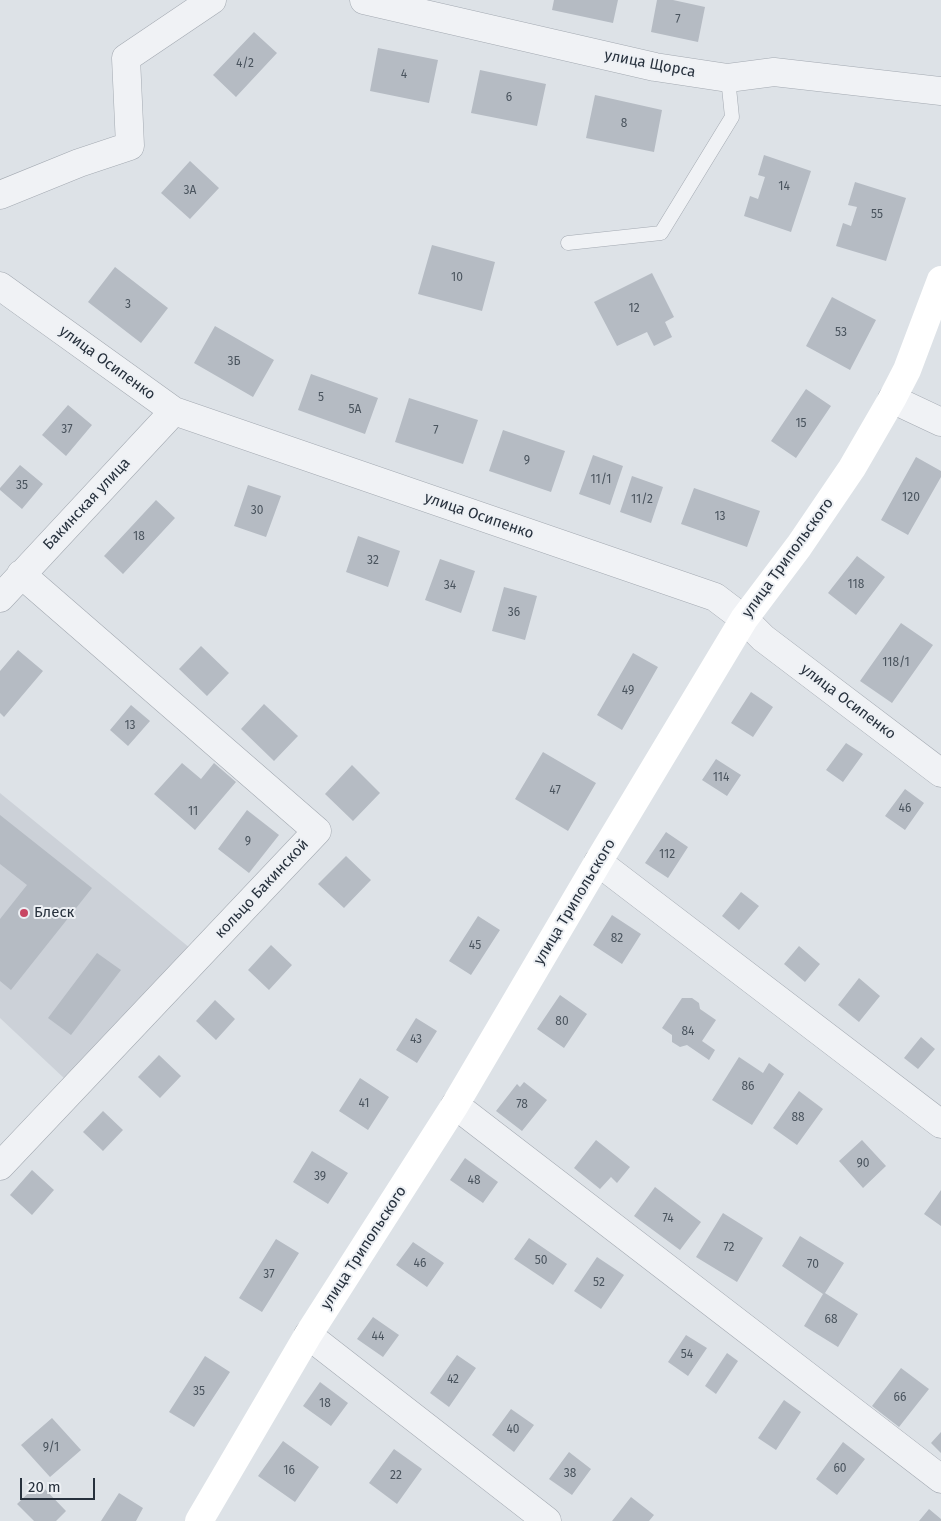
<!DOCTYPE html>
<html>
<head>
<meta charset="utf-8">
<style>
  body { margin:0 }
  #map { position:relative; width:941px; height:1521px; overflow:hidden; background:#dde2e7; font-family:"Fira Sans",sans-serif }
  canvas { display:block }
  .scale { position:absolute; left:20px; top:1478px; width:75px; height:22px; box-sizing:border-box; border:2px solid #27313d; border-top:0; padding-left:6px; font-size:15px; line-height:18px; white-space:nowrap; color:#27313d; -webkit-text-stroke:4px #edf0f4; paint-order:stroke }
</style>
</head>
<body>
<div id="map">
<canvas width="941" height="1521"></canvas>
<div class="scale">20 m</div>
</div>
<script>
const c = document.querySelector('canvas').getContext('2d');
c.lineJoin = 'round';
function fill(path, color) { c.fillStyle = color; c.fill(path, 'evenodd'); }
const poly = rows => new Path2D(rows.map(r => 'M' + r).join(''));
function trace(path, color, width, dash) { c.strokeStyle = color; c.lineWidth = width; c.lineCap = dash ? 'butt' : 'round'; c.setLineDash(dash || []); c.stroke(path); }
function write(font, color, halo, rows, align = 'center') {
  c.font = font + ' "Fira Sans",sans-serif'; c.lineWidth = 4; c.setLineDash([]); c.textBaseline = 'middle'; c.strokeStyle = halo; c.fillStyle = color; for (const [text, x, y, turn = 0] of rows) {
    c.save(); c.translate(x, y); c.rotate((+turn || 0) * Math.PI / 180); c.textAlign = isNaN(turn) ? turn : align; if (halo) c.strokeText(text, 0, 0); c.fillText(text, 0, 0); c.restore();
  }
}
fill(poly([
  [0,793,190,948,66,1080,0,1018]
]), '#ccd1d8');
fill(poly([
  [554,0,618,0,613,23,552,10],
  [657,0,673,0,705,7,698,42,651,32],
  [254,32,277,53,236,97,213,75],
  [378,48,438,60,429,103,370,91],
  [480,70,546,84,537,126,471,113],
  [595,95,662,110,654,152,586,138],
  [764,155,811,171,791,232,744,216,750,196,758,199,765,177,758,175],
  [190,161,219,188,190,219,161,193],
  [855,182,906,198,886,261,836,246,843,223,851,226,857,207,848,205],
  [432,245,495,262,482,311,418,294],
  [115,267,168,308,141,343,88,302],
  [652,273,674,317,665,322,672,337,654,346,647,332,617,346,594,302],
  [832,297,876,320,850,370,806,346],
  [215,326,274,360,253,397,194,363],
  [311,374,378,398,365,434,298,410],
  [806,389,831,406,796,458,771,441],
  [409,398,478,420,463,464,395,442],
  [68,405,92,425,66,456,42,435],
  [503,430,565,451,551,492,489,471],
  [593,455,623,466,610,505,579,494],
  [916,457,941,471,941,477,908,535,881,520],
  [20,465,43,484,22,509,0,490,0,488],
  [632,476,663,487,651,523,620,512],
  [248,485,281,496,266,537,234,526],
  [694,488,760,511,747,547,681,524],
  [156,500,175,518,123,574,104,556],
  [358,536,400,551,388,587,346,572],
  [857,556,885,577,856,615,828,593],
  [440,559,475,571,461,613,425,600],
  [504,587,537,596,525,640,492,631],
  [901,623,933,645,892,703,860,681],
  [201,646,229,673,207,696,179,669],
  [18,650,43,671,4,717,0,713,0,671],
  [633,653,658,667,622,730,597,715],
  [751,692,773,707,753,737,731,723],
  [264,704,298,736,274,761,241,729],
  [131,705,150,721,128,746,110,730],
  [846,743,863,754,843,782,826,770],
  [543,752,596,783,568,831,515,799],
  [716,759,741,775,727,796,702,780],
  [182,763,201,779,214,763,236,782,195,830,154,794],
  [352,765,380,793,353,821,325,794],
  [905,789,924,803,905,830,885,816],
  [247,810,279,835,249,873,218,849],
  [0,815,92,888,11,990,0,981,0,919,27,885,0,864],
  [666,832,688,847,668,878,645,863],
  [346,856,371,880,344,908,318,884],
  [741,892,759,906,739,930,722,916],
  [612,915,641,934,622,964,593,945],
  [478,916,500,930,471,975,449,961],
  [271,945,292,965,269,990,248,970],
  [799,946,820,964,805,982,784,964],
  [97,953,121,970,71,1035,48,1018],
  [859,978,880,996,859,1022,838,1005],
  [560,995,587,1014,564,1048,537,1029],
  [682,998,692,998,699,1003,700,1009,716,1020,702,1041,715,1050,709,1060,687,1045,680,1047,672,1042,672,1035,662,1028],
  [215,1000,235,1019,216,1040,196,1021],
  [416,1018,437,1031,417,1063,396,1050],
  [921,1037,935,1049,918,1069,904,1058],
  [159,1055,181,1076,160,1098,138,1077],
  [739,1057,763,1073,769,1063,784,1074,752,1125,712,1100],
  [360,1078,389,1097,368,1130,339,1111],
  [524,1082,547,1100,522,1131,496,1111,517,1084,520,1087],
  [799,1091,823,1109,797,1145,773,1128],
  [103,1111,123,1130,103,1151,83,1132],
  [596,1140,630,1167,617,1183,611,1177,600,1189,574,1168],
  [862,1140,886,1166,863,1188,839,1161],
  [312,1151,348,1173,328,1204,293,1182],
  [465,1158,498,1182,483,1203,450,1180],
  [32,1170,54,1190,32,1215,10,1195],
  [655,1187,701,1222,680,1250,634,1216],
  [941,1190,941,1226,924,1214],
  [723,1213,763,1238,737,1282,696,1257],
  [800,1236,844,1263,825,1293,858,1314,838,1347,804,1326,823,1294,782,1266],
  [529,1238,567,1264,553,1285,514,1259],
  [276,1239,299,1253,262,1312,239,1298],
  [413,1242,444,1263,427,1287,396,1265],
  [597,1257,624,1275,601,1309,574,1291],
  [373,1317,399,1335,383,1357,357,1339],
  [686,1335,707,1348,688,1376,668,1362],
  [727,1353,738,1361,716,1394,705,1386],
  [457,1355,476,1368,449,1407,430,1393],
  [205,1356,230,1372,194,1427,169,1412],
  [901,1368,929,1389,899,1427,872,1406],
  [320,1382,348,1403,331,1426,303,1406],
  [784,1400,801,1412,776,1450,758,1438],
  [511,1409,534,1425,514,1452,492,1435],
  [52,1418,81,1450,50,1477,21,1445],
  [941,1432,941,1453,931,1443],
  [283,1441,319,1467,295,1502,258,1476],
  [843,1442,865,1459,837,1495,816,1479],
  [394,1449,422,1469,397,1504,369,1483],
  [569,1452,591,1469,572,1495,549,1479],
  [39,1483,66,1511,56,1521,34,1521,17,1504],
  [119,1493,143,1508,136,1521,101,1521],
  [631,1497,654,1515,649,1521,612,1521],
  [929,1509,941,1519,941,1521,919,1521]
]), '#b5bbc3');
const lane = poly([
  [568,243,661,233,732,117,728,78]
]);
const street = poly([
  [364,0,655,67,728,78,774,72,941,91],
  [0,195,79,163,130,146,126,58,212,0],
  [0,286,174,411,715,597,744,619,763,638,941,773],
  [892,399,941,422],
  [0,598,174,411],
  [598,862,941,1124],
  [455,1105,941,1479],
  [0,1166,317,831,21,574],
  [308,1335,547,1521]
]);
trace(lane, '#a3a9b1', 15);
trace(street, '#a3a9b1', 29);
trace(lane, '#f0f2f5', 14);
trace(street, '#f0f2f5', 28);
trace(poly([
  [199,1521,308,1335,455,1105,598,862,744,619,799,546,852,468,892,399,907,370,941,280]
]), '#fff', 28);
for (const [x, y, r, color] of [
  [24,913,5,"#c84663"]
]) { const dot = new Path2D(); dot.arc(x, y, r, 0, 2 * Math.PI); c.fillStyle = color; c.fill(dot); trace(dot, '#edf0f4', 2); }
write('12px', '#4a545e', null, [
  ["7",678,20],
  ["4/2",245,64],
  ["4",404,75],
  ["6",509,98],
  ["8",624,124],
  ["14",784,187],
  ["3А",190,191],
  ["55",877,215],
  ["10",457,278],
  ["3",128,305],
  ["12",634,309],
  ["53",841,333],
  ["3Б",234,362],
  ["5",321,398],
  ["5А",355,410],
  ["15",801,424],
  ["37",67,430],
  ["7",436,431],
  ["9",527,461],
  ["11/1",601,480],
  ["35",22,486],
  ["120",911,498],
  ["11/2",642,500],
  ["30",257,511],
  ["13",720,517],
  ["18",139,537],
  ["32",373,561],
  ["118",856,585],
  ["34",450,586],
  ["36",514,613],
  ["118/1",896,663],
  ["49",628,691],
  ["13",130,726],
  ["114",721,778],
  ["47",555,791],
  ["46",905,809],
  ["11",193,812],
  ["9",248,842],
  ["112",667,855],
  ["82",617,939],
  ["45",475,946],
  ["80",562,1022],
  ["84",688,1032],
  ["43",416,1040],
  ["86",748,1087],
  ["41",364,1104],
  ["78",522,1105],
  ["88",798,1118],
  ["90",863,1164],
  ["39",320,1177],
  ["48",474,1181],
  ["74",668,1219],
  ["72",729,1248],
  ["50",541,1261],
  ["46",420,1264],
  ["70",813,1265],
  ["37",269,1275],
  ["52",599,1283],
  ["68",831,1320],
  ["44",378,1337],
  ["54",687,1355],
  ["42",453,1380],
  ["35",199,1392],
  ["66",900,1398],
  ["18",325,1404],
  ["40",513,1430],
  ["9/1",51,1448],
  ["60",840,1469],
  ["16",289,1471],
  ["38",570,1474],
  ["22",396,1476]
]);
write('15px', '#27313d', '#edf0f4', [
  ["улица Щорса",650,64,11],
  ["улица Осипенко",107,363,36],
  ["Бакинская улица",87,504,-47],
  ["улица Осипенко",479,516,19],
  ["улица Трипольского",788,558,-54],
  ["улица Осипенко",848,702,37],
  ["кольцо Бакинской",262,889,-47],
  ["улица Трипольского",575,902,-59],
  ["улица Трипольского",364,1248,-57]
]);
write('15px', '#27313d', '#edf0f4', [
  ["Блеск",34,913]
], 'left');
</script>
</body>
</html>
